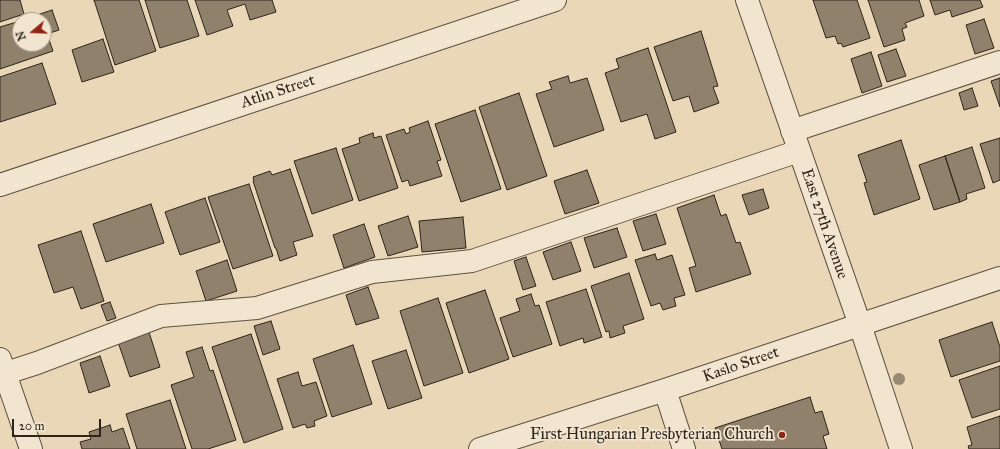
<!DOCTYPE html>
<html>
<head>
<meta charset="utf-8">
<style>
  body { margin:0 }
  #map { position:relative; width:1000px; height:449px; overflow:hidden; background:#ead7b7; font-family:"IM FELL Great Primer",serif }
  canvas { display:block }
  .north { position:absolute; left:12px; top:12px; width:40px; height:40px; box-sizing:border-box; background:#f1e5d0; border:1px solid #a39887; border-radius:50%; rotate:251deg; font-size:11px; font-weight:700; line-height:16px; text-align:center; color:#2e241a }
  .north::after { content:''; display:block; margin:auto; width:14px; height:18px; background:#8f2418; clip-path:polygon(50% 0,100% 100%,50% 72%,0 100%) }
  .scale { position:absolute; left:12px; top:419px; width:89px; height:18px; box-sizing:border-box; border:2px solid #2e241a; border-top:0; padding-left:5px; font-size:12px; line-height:14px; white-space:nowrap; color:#2e241a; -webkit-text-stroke:3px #f1e5d0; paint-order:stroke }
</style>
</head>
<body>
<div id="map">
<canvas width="1000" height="449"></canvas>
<div class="north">N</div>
<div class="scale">20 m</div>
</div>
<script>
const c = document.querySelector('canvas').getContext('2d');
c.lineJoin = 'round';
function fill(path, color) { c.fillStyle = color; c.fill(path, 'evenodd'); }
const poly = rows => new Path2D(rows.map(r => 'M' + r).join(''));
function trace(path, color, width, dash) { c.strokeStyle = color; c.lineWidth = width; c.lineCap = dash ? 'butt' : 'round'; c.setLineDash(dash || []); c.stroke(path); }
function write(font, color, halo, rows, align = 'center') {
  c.font = font + ' "IM FELL Great Primer",serif'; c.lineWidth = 3.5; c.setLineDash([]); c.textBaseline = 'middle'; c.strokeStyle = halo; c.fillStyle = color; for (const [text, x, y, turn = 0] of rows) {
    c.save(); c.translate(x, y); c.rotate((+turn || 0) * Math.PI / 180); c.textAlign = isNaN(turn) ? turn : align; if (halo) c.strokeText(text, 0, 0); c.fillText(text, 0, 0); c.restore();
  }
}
const building = poly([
  [0,0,20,0,24,14,0,22,0,0],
  [94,0,139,0,156,51,115,65,94,0],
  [145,0,187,0,199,36,160,48,145,0],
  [195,0,272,0,276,12,250,20,245,4,227,10,233,26,207,35,195,0],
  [813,0,857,0,870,38,843,47,841,43,838,44,835,36,826,38,813,0],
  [868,0,919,0,924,16,905,23,907,27,902,29,905,40,884,47,868,0],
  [930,0,980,0,983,7,952,17,950,10,935,15,930,0],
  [52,10,59,30,47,34,53,51,0,69,0,27,20,21,20,44,44,44,44,20,22,20,52,10],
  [984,19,994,48,975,54,966,25,984,19],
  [701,31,718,86,713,87,719,103,694,112,689,96,673,101,654,47,701,31],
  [103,39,114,72,82,82,72,50,103,39],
  [648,48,676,132,655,139,647,114,621,122,605,73,619,68,616,59,648,48],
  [896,49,906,76,887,82,878,55,896,49],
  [871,52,882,86,862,93,851,59,871,52],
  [42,63,56,104,0,122,0,77,42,63],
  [568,76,570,83,587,78,604,130,554,147,536,94,552,89,549,82,568,76],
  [1000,78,1000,107,991,81,1000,78],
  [972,88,978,106,964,110,959,93,972,88],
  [519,93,547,176,507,190,479,107,519,93],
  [475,110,501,189,461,202,435,124,475,110],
  [428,121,441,160,437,161,442,176,410,186,408,180,402,182,386,135,404,129,406,134,410,132,409,128,428,121],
  [373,133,374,138,381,136,398,188,359,201,342,149,360,143,359,138,373,133],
  [1000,138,1000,180,993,183,980,144,1000,138],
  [901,140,920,199,874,215,864,183,867,182,858,155,901,140],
  [972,147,985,188,966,194,967,199,960,202,945,156,972,147],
  [336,148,353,200,312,214,294,161,336,148],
  [945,156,960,202,934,210,919,165,945,156],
  [290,169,313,236,293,242,297,255,280,261,276,248,275,248,253,181,254,181,253,177,270,171,272,175,290,169],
  [587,170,599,203,565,214,554,181,587,170],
  [249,184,273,256,233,269,208,197,249,184],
  [763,189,769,208,749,215,742,195,763,189],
  [714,195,721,216,726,214,736,243,740,242,751,274,696,292,689,268,696,266,677,208,714,195],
  [205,198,220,242,180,255,165,212,205,198],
  [151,204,164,243,106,262,93,224,151,204],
  [656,214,666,244,643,251,633,221,656,214],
  [408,216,418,247,388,256,378,226,408,216],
  [463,217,466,248,422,252,419,221,463,217],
  [364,224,375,257,344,268,333,235,364,224],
  [617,228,627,257,594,268,584,238,617,228],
  [81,231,104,301,81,309,73,287,54,293,38,245,81,231],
  [571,242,581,271,553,280,543,252,571,242],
  [655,254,657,260,672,255,685,295,674,298,676,306,663,310,660,303,651,306,635,260,655,254],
  [526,257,536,286,523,290,514,261,526,257],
  [227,260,237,291,206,301,196,271,227,260],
  [629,273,644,319,623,326,625,333,610,338,609,331,606,332,591,286,629,273],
  [368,287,379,318,356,325,346,295,368,287],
  [586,289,602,337,584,343,583,338,560,346,546,302,586,289],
  [485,290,509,359,469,373,446,303,485,290],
  [531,294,535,306,539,305,552,344,513,357,500,318,520,311,516,299,531,294],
  [438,298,463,373,424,386,400,311,438,298],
  [110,302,116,318,107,321,101,305,110,302],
  [271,321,280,349,263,355,254,326,271,321],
  [992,322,1000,347,1000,361,951,377,939,340,992,322],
  [149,332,160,367,130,377,118,342,149,332],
  [251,334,283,429,244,443,212,347,251,334],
  [353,345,372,404,332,417,313,359,353,345],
  [202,347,210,371,213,370,236,440,208,449,192,449,171,385,194,377,186,352,202,347],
  [406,350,422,398,388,409,372,361,406,350],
  [100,356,110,386,89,393,80,363,100,356],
  [1000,366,1000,409,972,418,959,380,1000,366],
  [298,372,302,386,316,382,327,416,314,421,315,426,307,428,305,424,293,428,277,379,298,372],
  [810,397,815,413,822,411,829,434,823,436,827,449,722,449,715,428,810,397],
  [170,400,186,449,137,449,126,414,170,400],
  [1000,416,1000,449,969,449,968,446,972,445,967,427,1000,416],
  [110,425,112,432,123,428,130,449,82,449,80,442,91,439,89,432,110,425]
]);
fill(building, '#90816c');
trace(building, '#2e241a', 1);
const minor = poly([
  [747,0,860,325,901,449],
  [792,131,1000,62],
  [0,185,555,0],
  [0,359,31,449],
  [0,375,37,363,161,316,257,308,372,272,472,261,799,151],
  [665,390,684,449],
  [480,449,665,390,1000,278]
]);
trace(minor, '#5d5141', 24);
trace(minor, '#f1e5d0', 22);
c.fillStyle = '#988972';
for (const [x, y] of [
  [899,379]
]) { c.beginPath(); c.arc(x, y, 6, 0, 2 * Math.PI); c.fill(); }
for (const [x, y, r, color] of [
  [782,435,4,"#8f2418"]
]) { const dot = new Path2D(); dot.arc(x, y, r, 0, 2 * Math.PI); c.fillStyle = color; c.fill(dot); trace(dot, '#f1e5d0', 1.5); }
write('16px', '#2e241a', '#f1e5d0', [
  ["Atlin Street",278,92,-18],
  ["East 27th Avenue",824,224,71],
  ["Kaslo Street",741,365,-19]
]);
write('16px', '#2e241a', '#f1e5d0', [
  ["First Hungarian Presbyterian Church",774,435]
], 'right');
</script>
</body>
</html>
